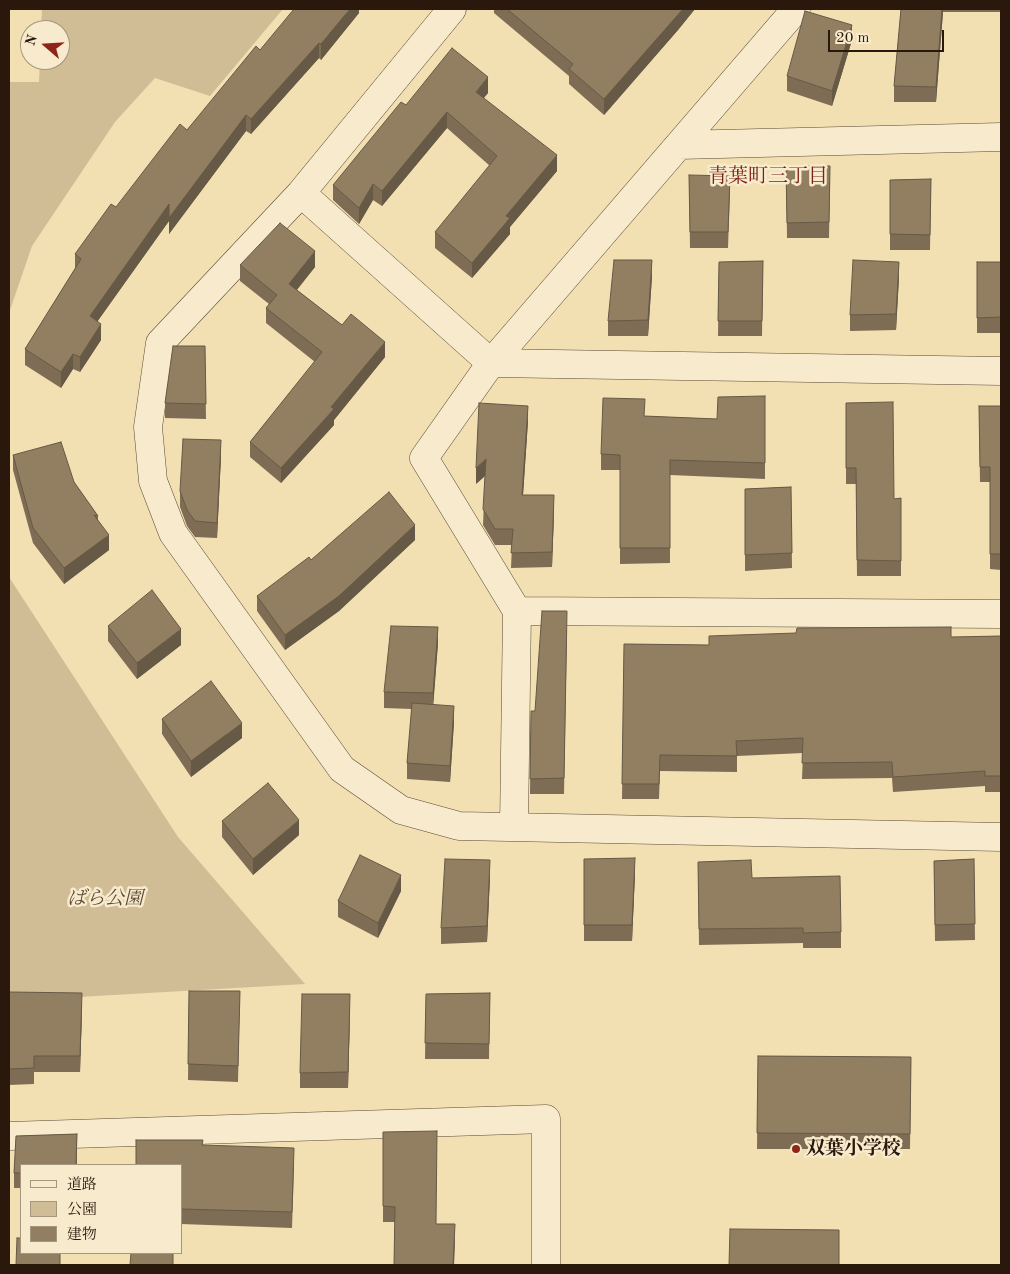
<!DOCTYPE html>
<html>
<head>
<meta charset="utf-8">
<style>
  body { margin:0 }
  #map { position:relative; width:1010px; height:1274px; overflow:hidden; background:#f2dfb2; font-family:"Old Standard TT","Noto Serif JP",serif }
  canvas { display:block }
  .frame { position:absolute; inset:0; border:10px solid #29180b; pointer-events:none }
  .legend { position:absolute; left:20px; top:1164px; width:162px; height:90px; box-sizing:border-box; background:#f7eacd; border:1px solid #a5967f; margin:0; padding:6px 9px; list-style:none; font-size:15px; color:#29180b }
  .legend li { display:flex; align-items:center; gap:10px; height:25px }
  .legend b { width:25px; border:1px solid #a5967f }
  .north { position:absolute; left:20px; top:20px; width:50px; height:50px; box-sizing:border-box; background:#f7eacd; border:1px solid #a5967f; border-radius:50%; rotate:289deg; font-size:14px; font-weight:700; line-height:20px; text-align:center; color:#29180b }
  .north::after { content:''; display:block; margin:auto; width:18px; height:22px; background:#8f2418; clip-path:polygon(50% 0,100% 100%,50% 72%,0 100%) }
  .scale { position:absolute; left:828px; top:30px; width:116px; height:22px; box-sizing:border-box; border:2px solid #29180b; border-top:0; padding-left:6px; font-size:15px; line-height:18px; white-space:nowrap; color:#29180b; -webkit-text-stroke:4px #f7eacd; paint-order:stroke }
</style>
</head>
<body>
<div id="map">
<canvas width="1010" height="1274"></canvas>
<div class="frame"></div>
<ul class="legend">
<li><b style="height:6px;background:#f7eacd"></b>道路</li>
<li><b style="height:14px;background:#d0bd96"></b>公園</li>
<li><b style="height:14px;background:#927f62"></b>建物</li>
</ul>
<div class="north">N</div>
<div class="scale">20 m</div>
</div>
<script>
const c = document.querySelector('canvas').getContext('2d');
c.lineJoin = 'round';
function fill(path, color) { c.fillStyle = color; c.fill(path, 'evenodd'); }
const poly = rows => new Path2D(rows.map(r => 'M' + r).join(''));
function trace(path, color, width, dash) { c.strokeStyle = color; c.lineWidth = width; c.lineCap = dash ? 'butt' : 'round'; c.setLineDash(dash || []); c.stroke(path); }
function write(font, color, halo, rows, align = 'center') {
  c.font = font + ' "Old Standard TT","Noto Serif JP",serif'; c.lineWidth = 5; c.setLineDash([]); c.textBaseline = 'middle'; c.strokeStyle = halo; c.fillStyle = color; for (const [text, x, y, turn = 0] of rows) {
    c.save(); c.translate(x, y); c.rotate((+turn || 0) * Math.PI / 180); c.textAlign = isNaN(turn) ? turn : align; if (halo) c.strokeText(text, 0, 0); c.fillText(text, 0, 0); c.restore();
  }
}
fill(poly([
  [42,9,283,9,210,96,155,78,115,122,32,246,9,313,9,82,39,82,40,60,60,60,60,30,41,30],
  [9,577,178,837,305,984,9,1001]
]), '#d0bd96');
const minor = poly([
  [452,9,301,193,160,343,148,427,153,481,173,533,342,769,401,810,459,826,1001,837],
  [679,145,1001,137],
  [301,193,491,363,1001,371],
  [517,611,1001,614],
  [514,827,517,611,424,458,491,363,796,9],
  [9,1136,546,1119,546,1265]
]);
trace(minor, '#5b4a35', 29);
trace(minor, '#f7eacd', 28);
fill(poly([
  [359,9,359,13,321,60,319,58,251,134,246,131,169,234,169,221,97,321,101,340,80,372,73,369,61,388,25,365,25,349,75,269,75,254,116,207,260,50],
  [494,9,695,9,678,30,604,115,569,84,569,76,494,13],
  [901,9,1001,9,1001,12,943,12,936,102,894,102,894,86],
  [852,40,832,106,787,91,787,76],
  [488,93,483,98,557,171,510,227,510,234,472,278,435,248,435,232,490,166,447,128,382,206,373,200,359,224,333,200,333,185,406,105],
  [786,166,830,182,829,238,787,238],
  [689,175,730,191,728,248,690,248],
  [931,179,930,250,890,250,890,180],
  [763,261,762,336,718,336,719,262],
  [977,262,1001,262,1001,333,977,333],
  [240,265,315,267,297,290,342,325,385,357,334,420,334,425,281,483,250,457,250,442,315,362,266,323,266,308,269,304,240,281],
  [652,276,648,336,608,336,608,321],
  [899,277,896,330,850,331,850,315],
  [205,346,206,419,165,418,165,403],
  [765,396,765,479,670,475,670,563,620,564,620,470,601,470,601,454,645,416,717,419],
  [846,403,894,499,901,498,901,576,857,576,856,484,846,484],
  [979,406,1001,406,1001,570,990,569,990,482,980,482],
  [528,421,523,495,554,511,552,567,511,568,512,545,495,545,483,525,485,476,476,484],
  [13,455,74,482,98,516,98,521,109,550,64,584,33,543,13,470],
  [221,456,217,538,195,537,187,526,180,507,180,491],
  [791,487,792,568,745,571,745,489],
  [415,540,339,611,285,650,257,611,257,596,311,560],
  [108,626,181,645,137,679,108,641],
  [567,627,564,794,530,794,531,711,535,711],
  [1001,636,1001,792,985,792,985,786,893,792,892,778,802,779,803,753,737,756,737,772,660,771,659,799,622,799,624,644,709,645],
  [438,643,433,704,454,722,450,782,407,779,407,763,412,709,384,708,384,692],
  [162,719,242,738,191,777,162,734],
  [222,821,299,835,253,875,222,837],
  [584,859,635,873,632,941,584,941],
  [974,859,975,940,935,941,934,861],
  [698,862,752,878,841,932,841,948,803,948,803,943,699,945],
  [490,876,487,942,441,944,441,928],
  [401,891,378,938,338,917,338,901],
  [189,991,240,991,238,1082,188,1080],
  [9,992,82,1009,80,1072,34,1072,34,1084,9,1085],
  [490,993,489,1059,425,1059,426,994],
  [350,1010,348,1088,300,1088,300,1073],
  [758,1056,911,1057,910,1149,757,1149],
  [383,1132,436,1224,455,1239,454,1265,394,1265,395,1222,383,1222],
  [77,1134,77,1165,21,1165,21,1188,14,1188,14,1173,16,1136],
  [202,1145,294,1164,292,1228,181,1224,181,1165]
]), '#7e6d54');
fill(poly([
  [350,9,359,9,359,13,321,60,321,44],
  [683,9,695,9,678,30,604,115,604,99],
  [942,9,943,9,943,12,936,102,936,87],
  [852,25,852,40,832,106,832,91],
  [319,43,319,58,251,134,251,119],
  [488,77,488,93,476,108,476,92],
  [447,112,447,128,382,206,382,191],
  [246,115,246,131,169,234,169,221,90,332,90,316,169,204],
  [557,155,557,171,510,227,510,234,472,278,472,263,506,216],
  [373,184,373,200,359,224,359,208],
  [315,251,315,267,289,299,289,284],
  [652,260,652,276,648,336,648,320],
  [899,262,899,277,896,330,896,314],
  [101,324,101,340,80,372,80,357],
  [385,342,385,357,334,420,334,425,281,483,281,468],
  [73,354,73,369,61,388,61,372],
  [528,406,528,421,522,510,522,495],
  [221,440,221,456,217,538,217,523],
  [486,459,486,475,476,484,476,468],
  [554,495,554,511,552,567,552,552],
  [415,525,415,540,339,611,285,650,285,635],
  [109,535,109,550,64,584,64,568],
  [438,627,438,643,433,709,433,693],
  [181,629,181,645,137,679,137,663],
  [454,706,454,722,450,782,450,766],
  [242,723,242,738,191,777,191,761],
  [299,820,299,835,253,875,253,859],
  [635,858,635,873,632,941,632,925],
  [490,860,490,876,487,942,487,926],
  [401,875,401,891,378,938,378,923],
  [82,993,82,1009,80,1072,80,1056],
  [350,994,350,1010,348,1088,348,1072],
  [455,1224,454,1265,453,1265]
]), '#665945');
const building = poly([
  [294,9,350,9,321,44,319,43,251,119,246,115,169,218,169,204,90,316,101,324,80,357,73,354,61,372,25,349,81,259,75,254,111,204,116,207,180,124,187,130,256,46,260,50,294,9],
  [507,9,683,9,604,99,569,69,573,64,507,9],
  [901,9,942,9,936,87,894,86,901,9],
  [805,11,852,25,832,91,787,76,805,11],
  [452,48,488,77,476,92,557,155,506,216,510,218,472,263,435,232,497,156,447,112,382,191,373,184,359,208,333,185,401,102,406,105,452,48],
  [786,166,830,166,829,222,787,223,786,166],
  [689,175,730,176,728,232,690,232,689,175],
  [931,179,930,235,890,234,890,180,931,179],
  [280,223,315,251,289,284,342,325,351,314,385,342,331,407,334,409,281,468,250,442,322,352,266,308,277,295,240,265,280,223],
  [614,260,652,260,648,320,608,321,614,260],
  [853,260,899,262,896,314,850,315,853,260],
  [763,261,762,321,718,321,719,262,763,261],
  [977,262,1001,262,1001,317,977,318,977,262],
  [173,346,205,346,206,404,165,403,173,346],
  [765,396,765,463,670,460,670,548,620,548,620,455,601,454,603,398,645,399,644,416,717,419,718,397,765,396],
  [893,402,894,499,901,498,901,561,857,560,856,468,846,468,846,403,893,402],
  [479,403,528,406,522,495,554,495,552,552,511,553,513,529,495,529,483,509,486,459,476,468,479,403],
  [979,406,1001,406,1001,554,990,554,990,467,980,467,979,406],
  [183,439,221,440,217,523,195,521,187,510,180,491,183,439],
  [61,442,74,482,98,516,94,515,109,535,64,568,33,528,13,455,61,442],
  [791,487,792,553,745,555,745,489,791,487],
  [389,492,415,525,339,596,285,635,257,596,309,557,311,560,389,492],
  [152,590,181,629,137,663,108,626,152,590],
  [542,611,567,611,564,778,530,779,531,711,535,711,542,611],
  [391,626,438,627,433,693,384,692,391,626],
  [951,627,951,637,1001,636,1001,776,985,776,985,771,893,777,892,762,802,763,803,738,736,741,737,756,660,755,659,784,622,784,624,644,709,645,709,636,796,633,797,628,951,627],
  [211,681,242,723,191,761,162,719,211,681],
  [412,703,454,706,450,766,407,763,412,703],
  [268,783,299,820,253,859,222,821,268,783],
  [360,855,401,875,378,923,338,901,360,855],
  [635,858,632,925,584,925,584,859,635,858],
  [445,859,490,860,487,926,441,928,445,859],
  [974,859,975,924,935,925,934,861,974,859],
  [751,860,752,878,840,876,841,932,803,933,803,928,699,929,698,862,751,860],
  [189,991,240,991,238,1066,188,1064,189,991],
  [9,992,82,993,80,1056,34,1056,34,1068,9,1069,9,992],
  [490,993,489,1044,425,1043,426,994,490,993],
  [302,994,350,994,348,1072,300,1073,302,994],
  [758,1056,911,1057,910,1134,757,1133,758,1056],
  [437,1131,436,1224,455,1224,453,1265,394,1265,395,1207,383,1206,383,1132,437,1131],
  [77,1134,76,1165,21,1165,21,1173,14,1173,16,1136,77,1134],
  [136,1140,203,1140,202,1145,294,1148,292,1212,181,1209,181,1165,136,1165,136,1140],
  [730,1229,839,1230,839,1265,729,1265,730,1229],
  [17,1238,21,1238,21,1253,60,1253,60,1265,16,1265,17,1238],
  [131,1253,173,1253,173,1265,130,1265,131,1253]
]);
fill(building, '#927f62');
trace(building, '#665945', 1);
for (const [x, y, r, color] of [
  [796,1149,5,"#8f2418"]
]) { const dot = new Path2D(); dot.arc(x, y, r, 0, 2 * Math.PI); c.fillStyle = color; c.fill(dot); trace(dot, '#f7eacd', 2); }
write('italic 19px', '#5b4a35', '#f7eacd', [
  ["ばら公園",105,899]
]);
write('bold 19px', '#29180b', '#f7eacd', [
  ["双葉小学校",806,1149]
], 'left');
write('20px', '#7a1f14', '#f7eacd', [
  ["青葉町三丁目",768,177]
]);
</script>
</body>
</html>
